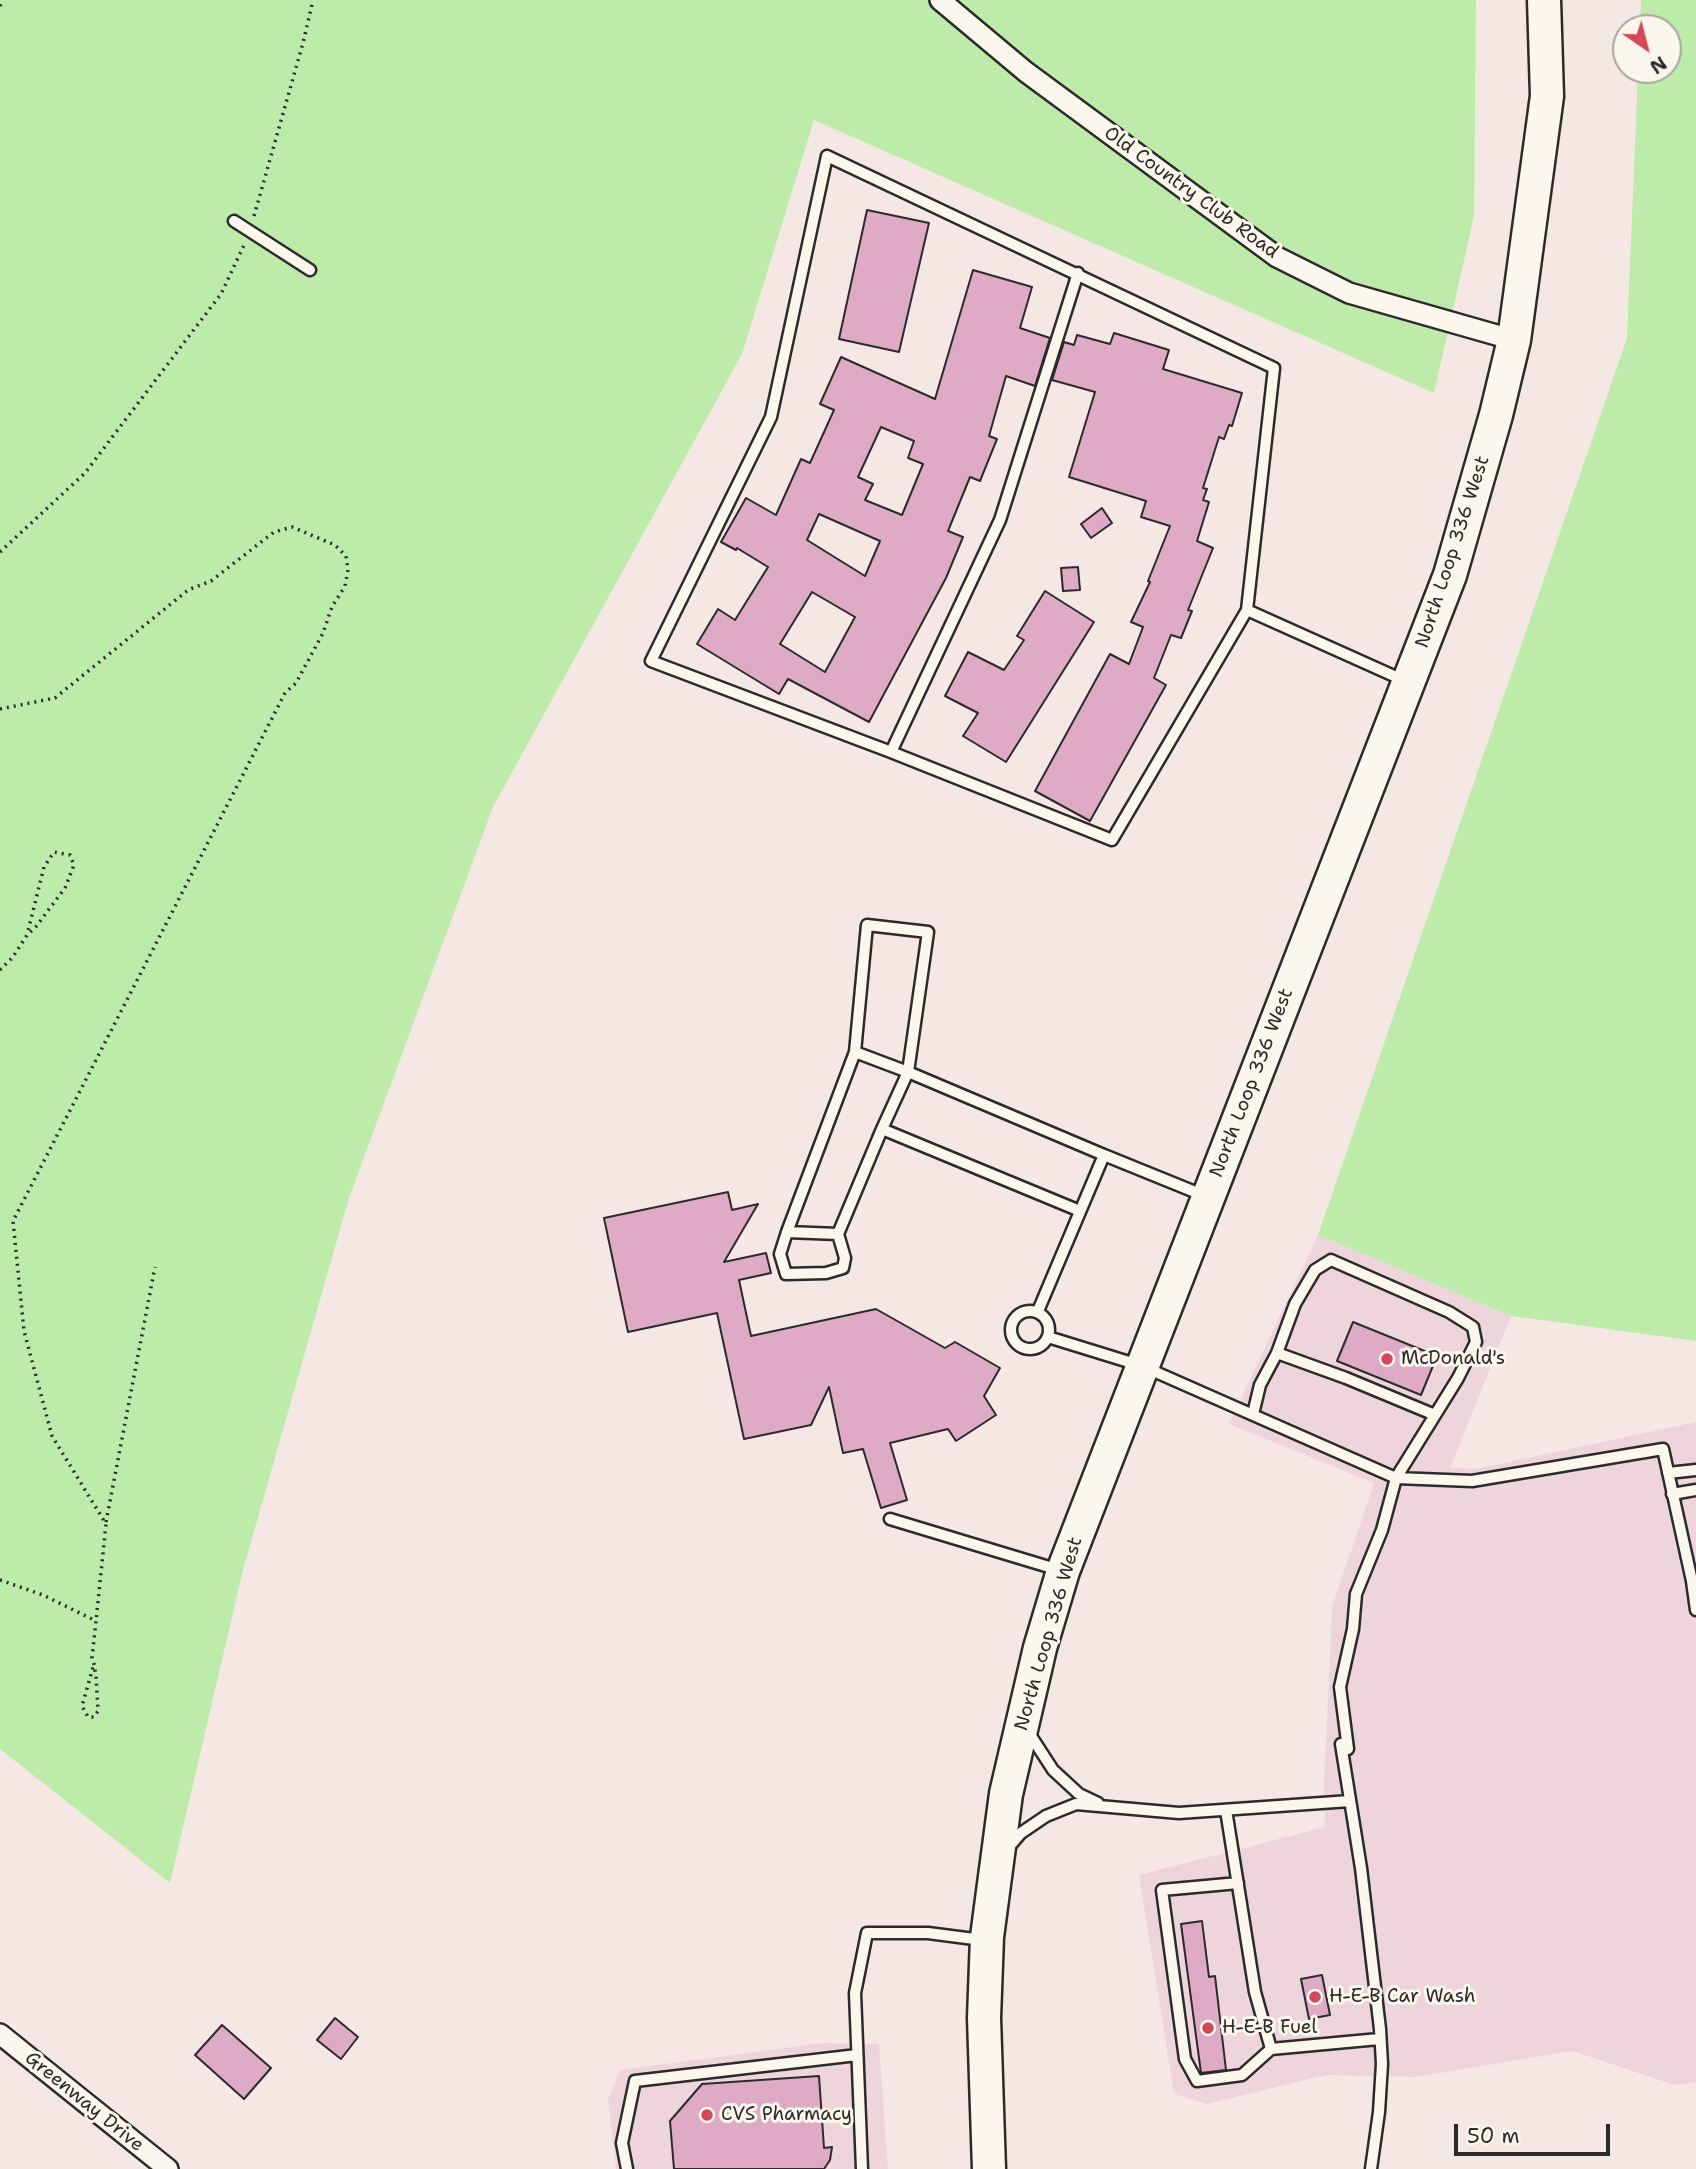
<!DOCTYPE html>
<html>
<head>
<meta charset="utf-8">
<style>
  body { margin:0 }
  #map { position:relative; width:1696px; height:2169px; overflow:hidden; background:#f5e8e4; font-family:"Shantell Sans",sans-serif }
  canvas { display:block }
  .north { position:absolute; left:1612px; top:14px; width:70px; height:70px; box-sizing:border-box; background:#fbf7ec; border:2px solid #a8a59f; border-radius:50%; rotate:145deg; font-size:19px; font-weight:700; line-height:28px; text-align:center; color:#2b2b2b }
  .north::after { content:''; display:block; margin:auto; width:24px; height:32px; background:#d1495b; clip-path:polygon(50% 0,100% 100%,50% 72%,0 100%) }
  .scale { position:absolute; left:1454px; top:2124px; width:156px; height:32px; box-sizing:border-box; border:4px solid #2b2b2b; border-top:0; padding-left:9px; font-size:21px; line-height:24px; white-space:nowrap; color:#2b2b2b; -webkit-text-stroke:5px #fbf7ec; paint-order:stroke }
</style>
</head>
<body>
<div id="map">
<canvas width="1696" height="2169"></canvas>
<div class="north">N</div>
<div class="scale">50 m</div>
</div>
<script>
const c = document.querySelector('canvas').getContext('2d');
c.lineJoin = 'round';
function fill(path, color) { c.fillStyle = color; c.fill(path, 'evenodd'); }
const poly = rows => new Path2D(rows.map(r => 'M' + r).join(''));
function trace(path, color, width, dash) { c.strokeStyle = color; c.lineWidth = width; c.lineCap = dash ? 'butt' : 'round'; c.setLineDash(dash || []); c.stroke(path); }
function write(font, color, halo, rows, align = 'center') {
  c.font = font + ' "Shantell Sans",sans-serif'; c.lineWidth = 6; c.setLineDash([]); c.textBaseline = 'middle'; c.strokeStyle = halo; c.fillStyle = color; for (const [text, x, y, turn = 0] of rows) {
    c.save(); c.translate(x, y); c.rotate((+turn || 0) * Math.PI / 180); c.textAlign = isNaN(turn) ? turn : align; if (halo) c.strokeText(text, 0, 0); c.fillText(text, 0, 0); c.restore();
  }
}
fill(poly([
  [1318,1235,1511,1316,1450,1468,1476,1469,1696,1422,1696,2082,1674,2085,1573,2051,1416,2077,1326,2075,1207,2104,1174,2094,1139,1875,1325,1827,1324,1785,1332,1607,1374,1483,1229,1424],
  [822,2043,879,2044,888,2169,616,2169,608,2100,620,2070]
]), '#eed5db');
fill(poly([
  [0,0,1476,0,1474,216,1434,393,814,120,742,354,493,807,349,1198,243,1570,170,1883,0,1749],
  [1641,0,1696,0,1696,1341,1511,1316,1318,1235,1627,338,1638,70,1668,70,1668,28,1640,28]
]), '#bdebaa');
const building = poly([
  [867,210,929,223,899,352,839,339,867,210],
  [973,270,1032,287,1020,328,1050,338,1035,386,1006,376,989,436,997,439,980,481,970,477,948,531,963,537,946,578,869,722,788,679,779,694,697,644,718,609,735,620,768,567,737,548,736,550,721,542,746,498,776,515,801,459,810,463,834,410,820,404,841,357,935,399,973,270],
  [881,427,914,441,908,458,923,464,902,515,865,500,873,484,858,477,881,427],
  [819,514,880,541,865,576,807,540,819,514],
  [812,592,855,617,825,672,780,644,812,592],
  [1114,333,1169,350,1163,369,1242,393,1232,426,1229,425,1224,439,1219,437,1203,488,1207,489,1203,500,1209,502,1197,541,1213,548,1188,610,1192,611,1181,638,1171,635,1154,678,1166,685,1090,821,1035,791,1110,654,1129,664,1143,627,1131,622,1150,582,1148,581,1170,526,1141,517,1146,501,1069,477,1095,392,1052,380,1064,342,1074,345,1077,335,1110,344,1114,333],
  [1102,508,1112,523,1091,538,1081,524,1102,508],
  [1078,567,1080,590,1063,591,1061,568,1078,567],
  [1045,591,1094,622,1006,762,963,736,978,713,945,696,968,652,1004,670,1024,640,1017,636,1045,591],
  [728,1192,732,1210,758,1204,724,1262,766,1253,771,1273,739,1280,751,1336,876,1309,945,1348,955,1342,1000,1368,984,1396,996,1415,956,1441,948,1429,890,1443,907,1500,881,1508,863,1449,843,1453,829,1387,811,1425,744,1439,717,1313,628,1332,604,1218,728,1192],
  [1353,1322,1437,1356,1421,1395,1337,1361,1353,1322],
  [1202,1921,1209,1977,1215,1976,1226,2070,1201,2073,1181,1924,1202,1921],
  [1322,1975,1330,2015,1309,2019,1301,1979,1322,1975],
  [335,2018,358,2037,341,2059,317,2040,335,2018],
  [222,2025,271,2068,244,2099,195,2055,222,2025],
  [819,2076,824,2148,832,2147,830,2160,824,2169,674,2169,670,2121,702,2084,819,2076]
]);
fill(building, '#deaac5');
trace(building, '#2b2b2b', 2);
const lane = poly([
  [827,156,1274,368,1247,610,1112,840,891,752,651,661,771,417,827,156],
  [234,221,310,270],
  [1247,610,1403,680],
  [891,752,1000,520,1078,273],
  [855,1052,908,1072,928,932,867,925,855,1052,787,1232,838,1234,882,1129],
  [1080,1211,882,1129,908,1072,1104,1155],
  [787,1232,780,1254,786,1274,826,1273,843,1268,845,1258,838,1234],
  [1038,1311,1104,1155,1205,1196],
  '1011 1330a19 19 0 1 1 38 0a19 19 0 1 1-38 0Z',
  [1048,1337,1142,1366,1396,1478,1472,1481,1663,1449,1692,1581,1696,1610],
  [1277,1353,1346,1378,1435,1415],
  [1253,1414,1260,1385,1277,1353,1295,1304,1315,1270,1331,1260,1449,1312,1473,1327,1476,1342,1458,1378,1396,1478,1382,1530,1356,1594,1353,1629,1340,1687,1348,1749,1341,1744,1361,1868,1380,2029,1382,2064,1379,2112,1371,2169],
  [1668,1473,1696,1470],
  [1672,1494,1696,1490],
  [890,1519,1059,1570],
  [1029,1733,1053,1770,1079,1794,1098,1803],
  [1226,1810,1255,1992,1271,2049,1379,2039],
  [1008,1848,1021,1833,1046,1816,1076,1804,1179,1813,1350,1801],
  [1238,1883,1162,1890,1185,2059,1197,2081,1242,2075,1271,2049],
  [627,2169,622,2143,635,2081,857,2055],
  [862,2169,855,1993,867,1933,928,1933,982,1940]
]);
const street = poly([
  [940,0,1026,72,1277,257,1349,293,1514,340],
  [0,2034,168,2169]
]);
const primary = poly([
  [989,2169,984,2018,987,1937,1006,1794,1040,1648,1063,1571,1450,575,1496,415,1514,340,1547,96,1544,0]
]);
trace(lane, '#2b2b2b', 15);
trace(street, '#2b2b2b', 24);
trace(primary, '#2b2b2b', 37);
trace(poly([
  [0,6,3,0],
  [254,216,303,43,313,0],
  [0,552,85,473,221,294,245,243],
  [0,709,55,698,188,590,211,581,274,532,292,527,335,545,346,556,348,570,345,586,332,607,323,633,296,683,285,693,13,1221,24,1331,52,1436,106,1524,96,1621],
  [0,970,13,957,27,935,35,928,65,888,74,865,70,855,54,852,44,867,27,935],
  [106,1522,155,1267],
  [0,1580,43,1595,96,1621,92,1658,94,1664,96,1677,98,1711,94,1717,88,1717,82,1706,94,1664]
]), '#2b2b2b', 3.5, [2, 5]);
trace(lane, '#fbf7ec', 10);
trace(street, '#fbf7ec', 19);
trace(primary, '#fbf7ec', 32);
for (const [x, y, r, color] of [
  [1387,1359,7,"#d1495b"],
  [1315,1997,7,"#d1495b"],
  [1208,2028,7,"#d1495b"],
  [707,2115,7,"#d1495b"]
]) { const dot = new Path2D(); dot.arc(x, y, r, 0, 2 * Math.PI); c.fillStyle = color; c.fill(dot); trace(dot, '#fbf7ec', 2.5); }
write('19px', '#2b2b2b', '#fbf7ec', [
  ["Old Country Club Road",1191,193,36],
  ["North Loop 336 West",1453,552,-72],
  ["North Loop 336 West",1252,1083,-69],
  ["North Loop 336 West",1049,1634,-74],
  ["Greenway Drive",84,2102,39]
]);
write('19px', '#2b2b2b', '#fbf7ec', [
  ["McDonald's",1401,1359],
  ["H-E-B Car Wash",1329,1997],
  ["H-E-B Fuel",1222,2028],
  ["CVS Pharmacy",721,2115]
], 'left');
</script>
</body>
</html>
